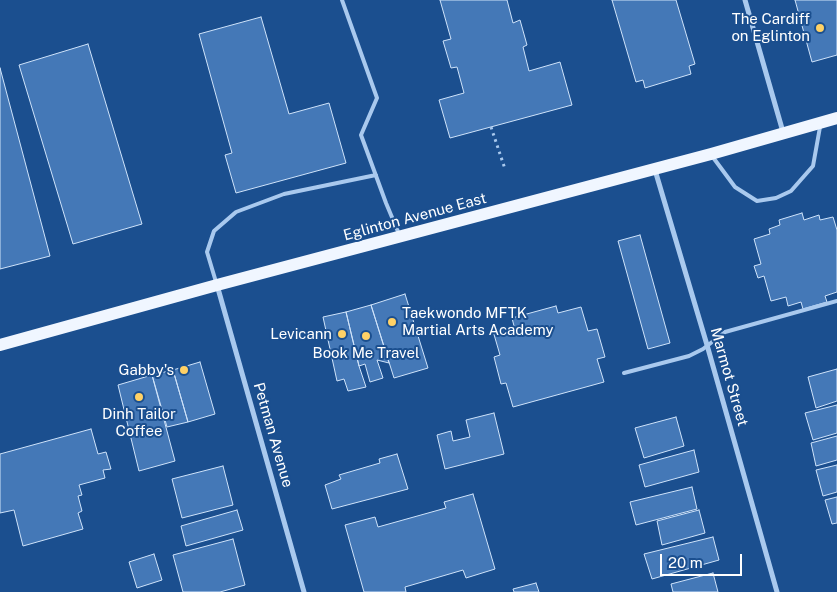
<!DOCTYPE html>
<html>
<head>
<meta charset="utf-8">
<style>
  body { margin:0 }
  #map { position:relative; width:837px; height:592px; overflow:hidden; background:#1b4f8f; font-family:"Public Sans",sans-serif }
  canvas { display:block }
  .scale { position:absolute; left:660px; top:554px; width:82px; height:22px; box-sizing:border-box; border:2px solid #fff; border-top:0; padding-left:6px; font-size:15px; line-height:18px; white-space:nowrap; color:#fff; -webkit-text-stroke:4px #1b4f8f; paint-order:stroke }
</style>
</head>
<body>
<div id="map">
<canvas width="837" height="592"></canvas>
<div class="scale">20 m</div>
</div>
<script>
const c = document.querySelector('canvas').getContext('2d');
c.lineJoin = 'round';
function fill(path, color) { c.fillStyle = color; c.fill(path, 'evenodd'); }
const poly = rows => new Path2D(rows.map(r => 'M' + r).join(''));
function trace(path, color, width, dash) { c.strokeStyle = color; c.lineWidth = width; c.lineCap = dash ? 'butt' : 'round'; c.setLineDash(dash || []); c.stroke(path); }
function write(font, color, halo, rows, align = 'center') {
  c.font = font + ' "Public Sans",sans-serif'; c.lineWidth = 4; c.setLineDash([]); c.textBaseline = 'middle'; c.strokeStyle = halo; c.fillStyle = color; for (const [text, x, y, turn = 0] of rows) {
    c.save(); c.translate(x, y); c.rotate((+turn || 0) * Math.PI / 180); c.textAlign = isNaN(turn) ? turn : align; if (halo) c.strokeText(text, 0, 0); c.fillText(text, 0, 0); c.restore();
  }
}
const building = poly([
  [440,0,507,0,513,23,520,20,527,45,523,47,529,71,560,62,572,105,450,138,439,100,464,93,457,67,451,68,443,41,451,39,440,0],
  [612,0,676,0,695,64,689,66,691,74,645,88,643,80,636,82,612,0],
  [795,0,837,0,837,55,812,62,795,0],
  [261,17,289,114,329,103,346,163,236,193,225,155,232,153,199,34,261,17],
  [88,44,142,224,73,244,19,65,88,44],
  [0,68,50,256,0,269,0,68],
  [802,213,804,220,819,215,820,220,833,217,837,230,837,292,825,296,827,302,803,309,801,302,788,306,786,297,771,301,764,276,758,278,754,266,761,264,754,239,770,234,769,229,780,225,779,220,802,213],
  [640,235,670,343,648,349,618,241,640,235],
  [405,294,428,368,394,378,371,305,405,294],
  [371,305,389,363,377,360,383,378,370,382,365,364,359,366,346,312,371,305],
  [556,306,558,313,581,307,588,331,597,329,605,357,597,359,604,382,513,407,506,383,501,384,494,357,500,355,493,331,514,326,512,318,556,306],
  [346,312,359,366,366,387,348,391,344,379,337,381,323,317,346,312],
  [200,362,215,414,188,422,173,370,200,362],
  [837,369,837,401,816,408,808,377,837,369],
  [173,370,188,422,167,427,152,375,173,370],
  [152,375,175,461,139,471,118,385,152,375],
  [837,405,837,433,813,440,805,413,837,405],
  [494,413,504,454,445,469,437,435,451,431,453,441,470,437,466,420,494,413],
  [676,417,684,446,644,458,635,428,676,417],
  [91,429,98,454,106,452,111,469,103,470,105,478,79,485,82,495,78,496,82,511,78,513,83,529,23,546,14,510,0,513,0,454,91,429],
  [837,436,837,460,816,466,811,443,837,436],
  [694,450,699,472,645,487,639,465,694,450],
  [397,454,408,489,332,509,325,485,341,479,339,475,380,463,379,459,397,454],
  [837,465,837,492,823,496,816,470,837,465],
  [223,466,233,505,182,518,172,479,223,466],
  [692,487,697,509,636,525,630,502,692,487],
  [473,494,495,569,466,578,463,570,405,587,406,592,364,592,345,525,375,517,378,527,446,508,444,502,473,494],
  [837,497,837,523,832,524,825,500,837,497],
  [237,510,243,530,186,546,181,526,237,510],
  [699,510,705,533,662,545,657,521,699,510],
  [713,537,719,560,652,579,644,554,713,537],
  [233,539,245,585,220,592,183,592,173,555,233,539],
  [154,554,162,580,137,588,129,562,154,554],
  [713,573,718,592,673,592,671,584,713,573],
  [536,583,539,592,514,592,513,589,536,583]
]);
fill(building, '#4478b7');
trace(building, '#cfe3fa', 1);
trace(poly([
  [491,127,505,169]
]), '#a9c9ee', 3, [2.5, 4]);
trace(poly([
  [342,0,377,98,361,135,386,203,399,234],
  [712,156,735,187,757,201,776,198,791,191,813,166,820,127],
  [216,282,207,252,214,231,236,212,284,194,376,175],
  [624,373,689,356,703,349,725,332,837,301]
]), '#a9c9ee', 4);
trace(poly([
  [745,0,783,132],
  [655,170,707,345,777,592],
  [217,285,304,592]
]), '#a9c9ee', 5);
trace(poly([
  [0,345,217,285,711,154,837,118]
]), '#f0f6ff', 12);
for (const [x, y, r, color] of [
  [820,28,5,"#ffd166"],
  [392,322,5,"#ffd166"],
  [342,334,5,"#ffd166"],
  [366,336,5,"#ffd166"],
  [184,370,5,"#ffd166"],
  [139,397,5,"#ffd166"]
]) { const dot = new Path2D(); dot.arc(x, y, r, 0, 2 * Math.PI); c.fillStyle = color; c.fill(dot); trace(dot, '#1b4f8f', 2); }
write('15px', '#fff', '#1b4f8f', [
  ["The Cardiff",810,19],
  ["on Eglinton",810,36],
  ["Taekwondo MFTK",402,313,"left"],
  ["Martial Arts Academy",402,330,"left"],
  ["Levicann",332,334],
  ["Book Me Travel",366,353,"center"],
  ["Gabby's",174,370],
  ["Dinh Tailor",139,414,"center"],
  ["Coffee",139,431,"center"]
], 'right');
write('15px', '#fff', '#1b4f8f', [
  ["Eglinton Avenue East",415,217,-15],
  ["Marmot Street",729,377,74],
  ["Petman Avenue",273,435,74]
]);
</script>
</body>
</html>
